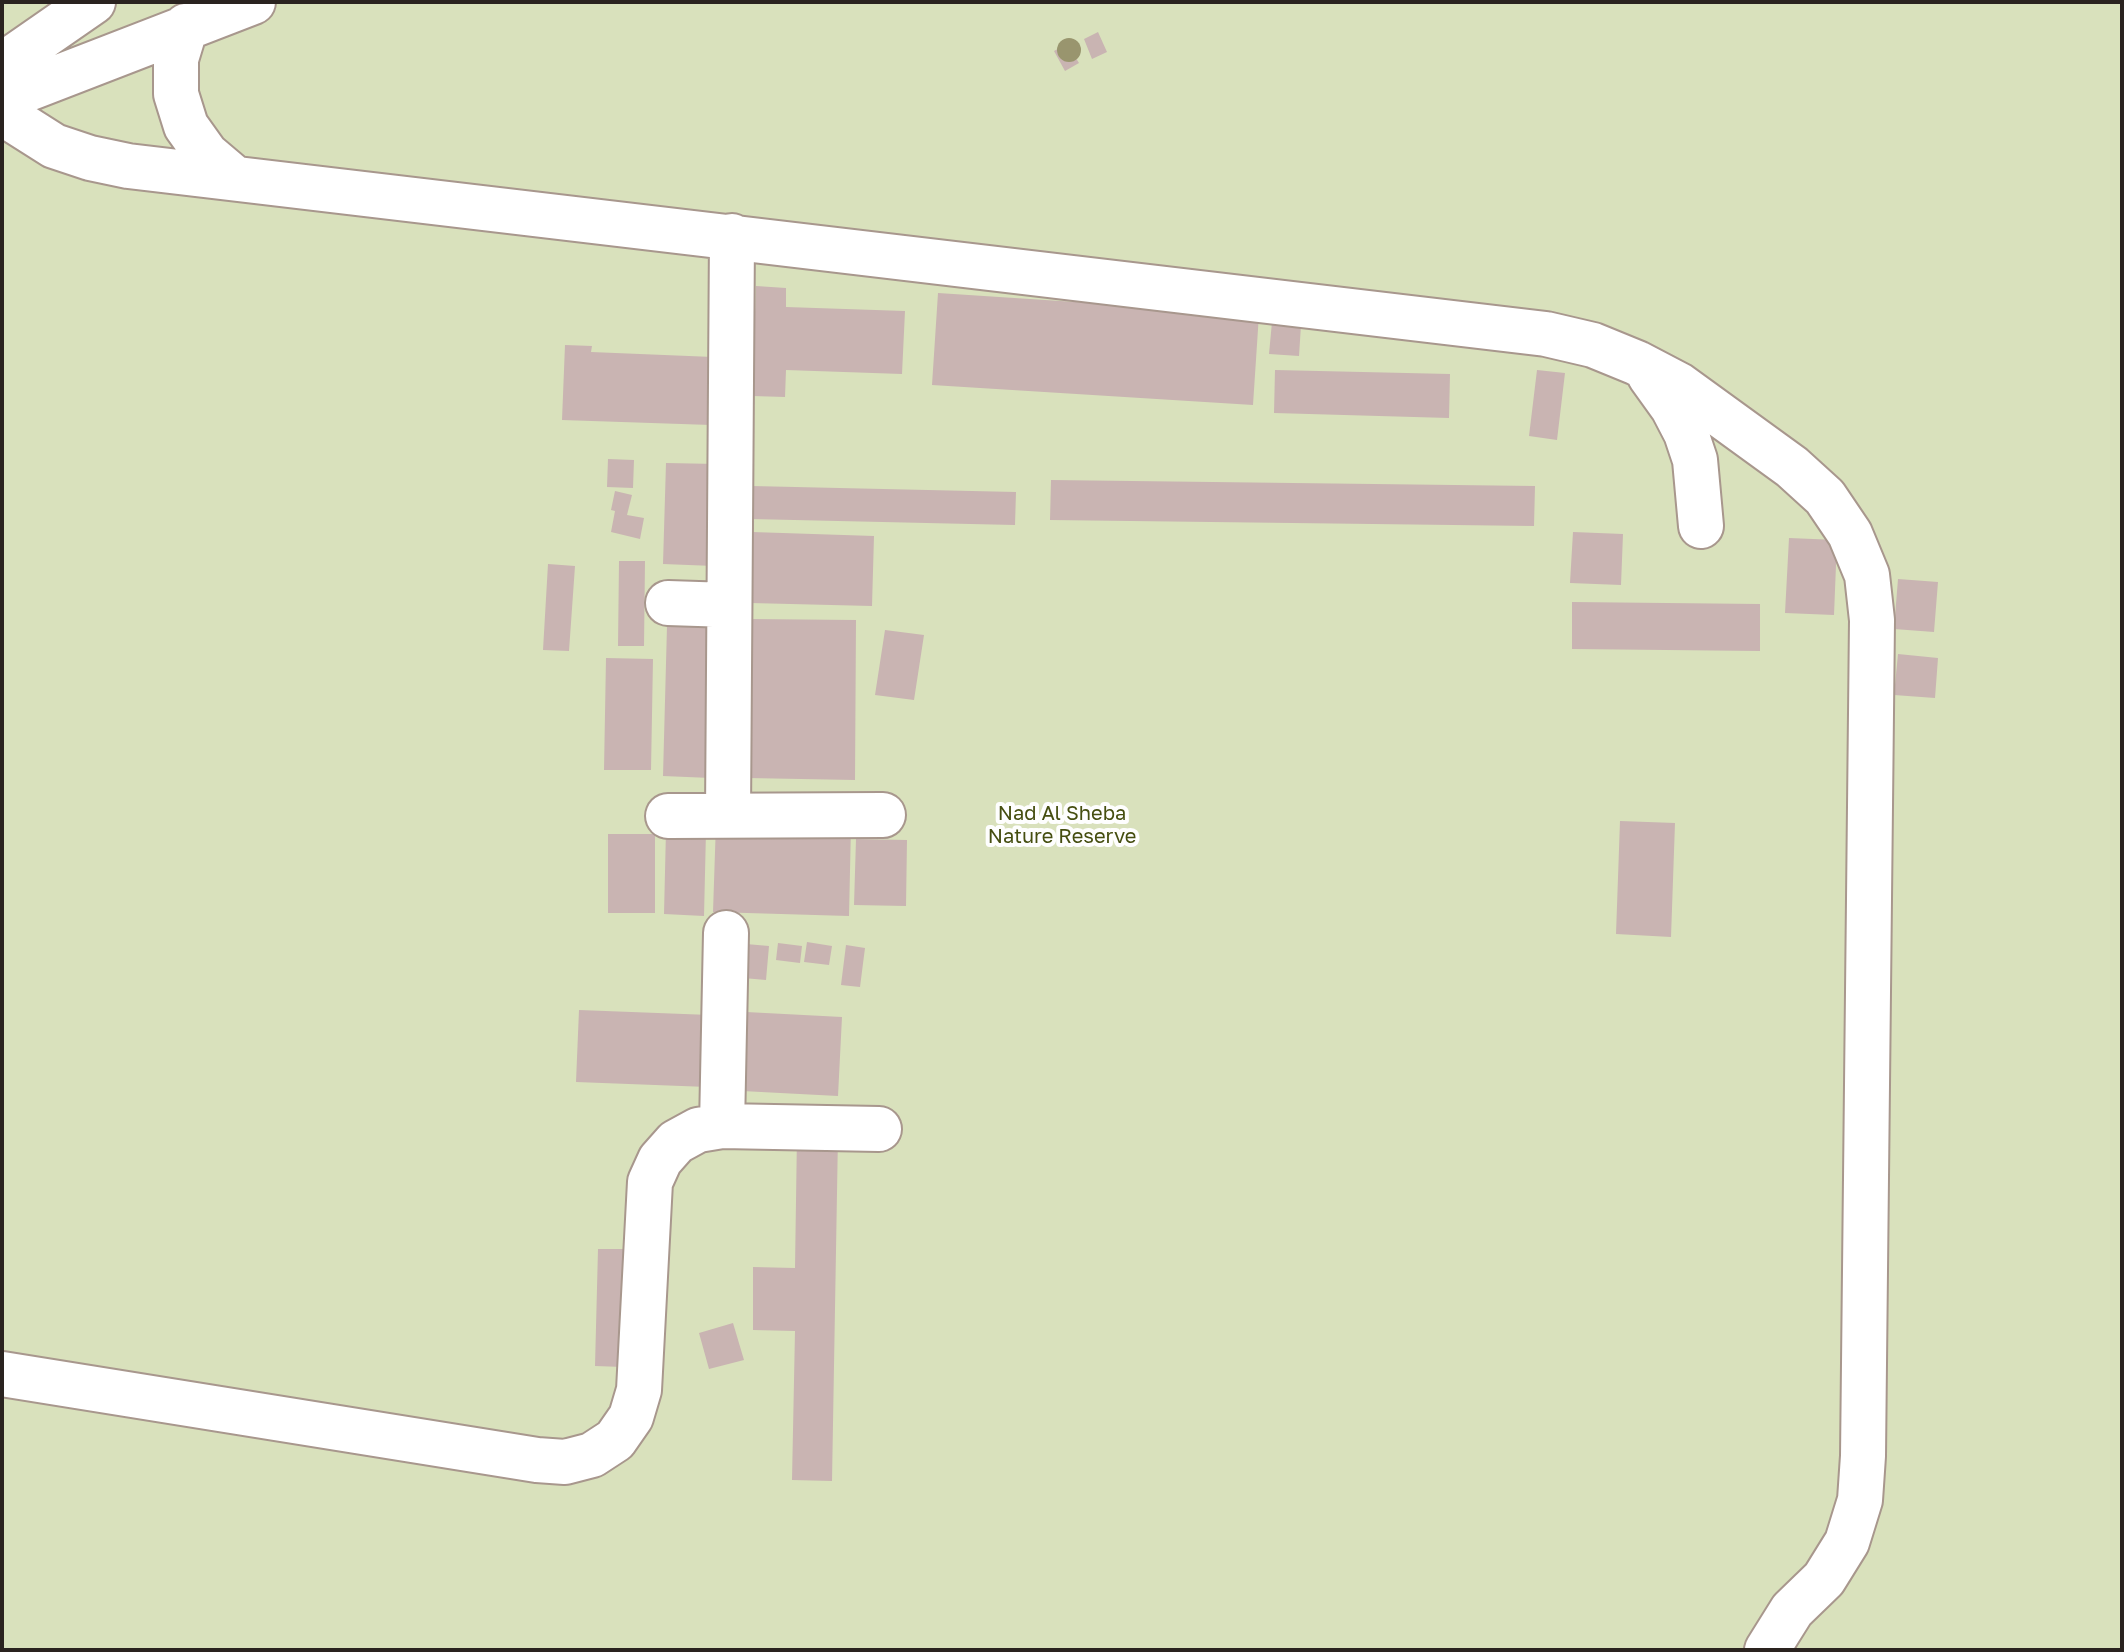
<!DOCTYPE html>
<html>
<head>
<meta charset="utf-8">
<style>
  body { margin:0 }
  #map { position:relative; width:2124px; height:1652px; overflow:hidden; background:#ffece1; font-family:"Golos Text",sans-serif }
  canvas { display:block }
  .frame { position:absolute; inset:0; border:4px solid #2a231f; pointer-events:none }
</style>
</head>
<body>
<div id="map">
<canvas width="2124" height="1652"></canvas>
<div class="frame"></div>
</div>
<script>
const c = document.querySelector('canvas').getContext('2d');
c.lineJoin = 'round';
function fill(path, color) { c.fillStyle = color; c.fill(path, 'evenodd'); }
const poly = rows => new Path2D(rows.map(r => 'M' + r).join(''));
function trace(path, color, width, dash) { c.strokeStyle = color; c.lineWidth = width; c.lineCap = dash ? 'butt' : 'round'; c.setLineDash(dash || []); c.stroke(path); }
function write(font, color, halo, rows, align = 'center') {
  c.font = font + ' "Golos Text",sans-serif'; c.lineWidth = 8; c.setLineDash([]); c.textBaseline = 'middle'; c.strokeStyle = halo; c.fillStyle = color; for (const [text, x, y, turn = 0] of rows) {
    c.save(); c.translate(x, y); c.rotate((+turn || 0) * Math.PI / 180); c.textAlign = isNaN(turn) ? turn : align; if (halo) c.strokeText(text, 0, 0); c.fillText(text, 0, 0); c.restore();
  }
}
fill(poly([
  [2,2,2122,2,2122,1650,2,1650]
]), '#d9e1bc');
fill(poly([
  [1098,32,1107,52,1092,59,1084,39],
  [1067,44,1079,63,1065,71,1054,51],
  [756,286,786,288,786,307,905,311,902,374,786,370,785,397,752,396],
  [938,293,1259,314,1253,405,932,385],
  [1272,322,1301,325,1299,356,1269,354],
  [565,345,592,346,591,352,713,357,711,425,562,420],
  [1275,370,1450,374,1449,418,1274,413],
  [1537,370,1565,373,1557,440,1529,436],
  [608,459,634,460,633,488,607,487],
  [666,463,717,464,714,566,663,564],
  [1051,480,1535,486,1534,526,1050,520],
  [751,486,1016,492,1015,525,750,519],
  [615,491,632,495,627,515,644,518,640,539,611,532,615,511,611,510],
  [752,532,874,536,872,606,750,603],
  [1573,532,1623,534,1621,585,1570,583],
  [1789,538,1837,540,1834,615,1785,613],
  [619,561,645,561,644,646,618,646],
  [548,564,575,566,569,651,543,650],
  [1898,579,1938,582,1934,632,1894,629],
  [1572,602,1760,604,1760,651,1572,649],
  [749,619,856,620,855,780,747,778],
  [667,626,715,627,711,778,663,776],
  [885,630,924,635,914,700,875,695],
  [1898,654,1938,658,1935,698,1894,695],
  [606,658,653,659,651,770,604,770],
  [1620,821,1675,823,1671,937,1616,934],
  [716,822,851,826,849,916,713,912],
  [666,830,706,831,704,916,664,914],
  [608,834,655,834,655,913,608,913],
  [856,839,907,840,906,906,854,905],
  [807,942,832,946,829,965,804,962],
  [778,943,802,946,800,963,776,960],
  [746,944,769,946,766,980,743,978],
  [846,945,865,948,860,987,841,985],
  [579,1010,710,1015,708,1087,576,1082],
  [746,1012,842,1017,838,1096,742,1091],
  [797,1134,838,1135,832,1481,792,1480,795,1331,753,1330,753,1267,795,1268],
  [598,1249,626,1249,623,1367,595,1366],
  [733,1323,744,1360,709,1369,699,1333]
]), '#c9b4b2');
const minor = poly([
  [186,26,176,59,176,94,186,126,206,154,232,176],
  [2,65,93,2],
  [2,99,253,2],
  [2,113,54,146,90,158,128,166,1546,334,1593,345,1637,363,1679,385,1792,467,1825,497,1850,534,1867,575,1872,620,1863,1456,1860,1500,1847,1542,1824,1579,1792,1610,1767,1650],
  [1650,376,1673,408,1686,433,1695,460,1701,526],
  [668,603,729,605],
  [728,814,732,236],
  [668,816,883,815],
  [722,1126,726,933],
  [2,1374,537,1460,565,1462,592,1455,615,1440,631,1417,639,1390,650,1182,660,1160,676,1142,698,1130,722,1126,879,1129]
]);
trace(minor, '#a8978d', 48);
trace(minor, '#fff', 44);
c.fillStyle = '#99956e';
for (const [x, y] of [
  [1069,50]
]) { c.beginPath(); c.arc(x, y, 12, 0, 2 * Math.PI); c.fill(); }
write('20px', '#454e10', '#fefefe', [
  ["Nad Al Sheba",1062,814],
  ["Nature Reserve",1062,837]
]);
</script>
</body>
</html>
